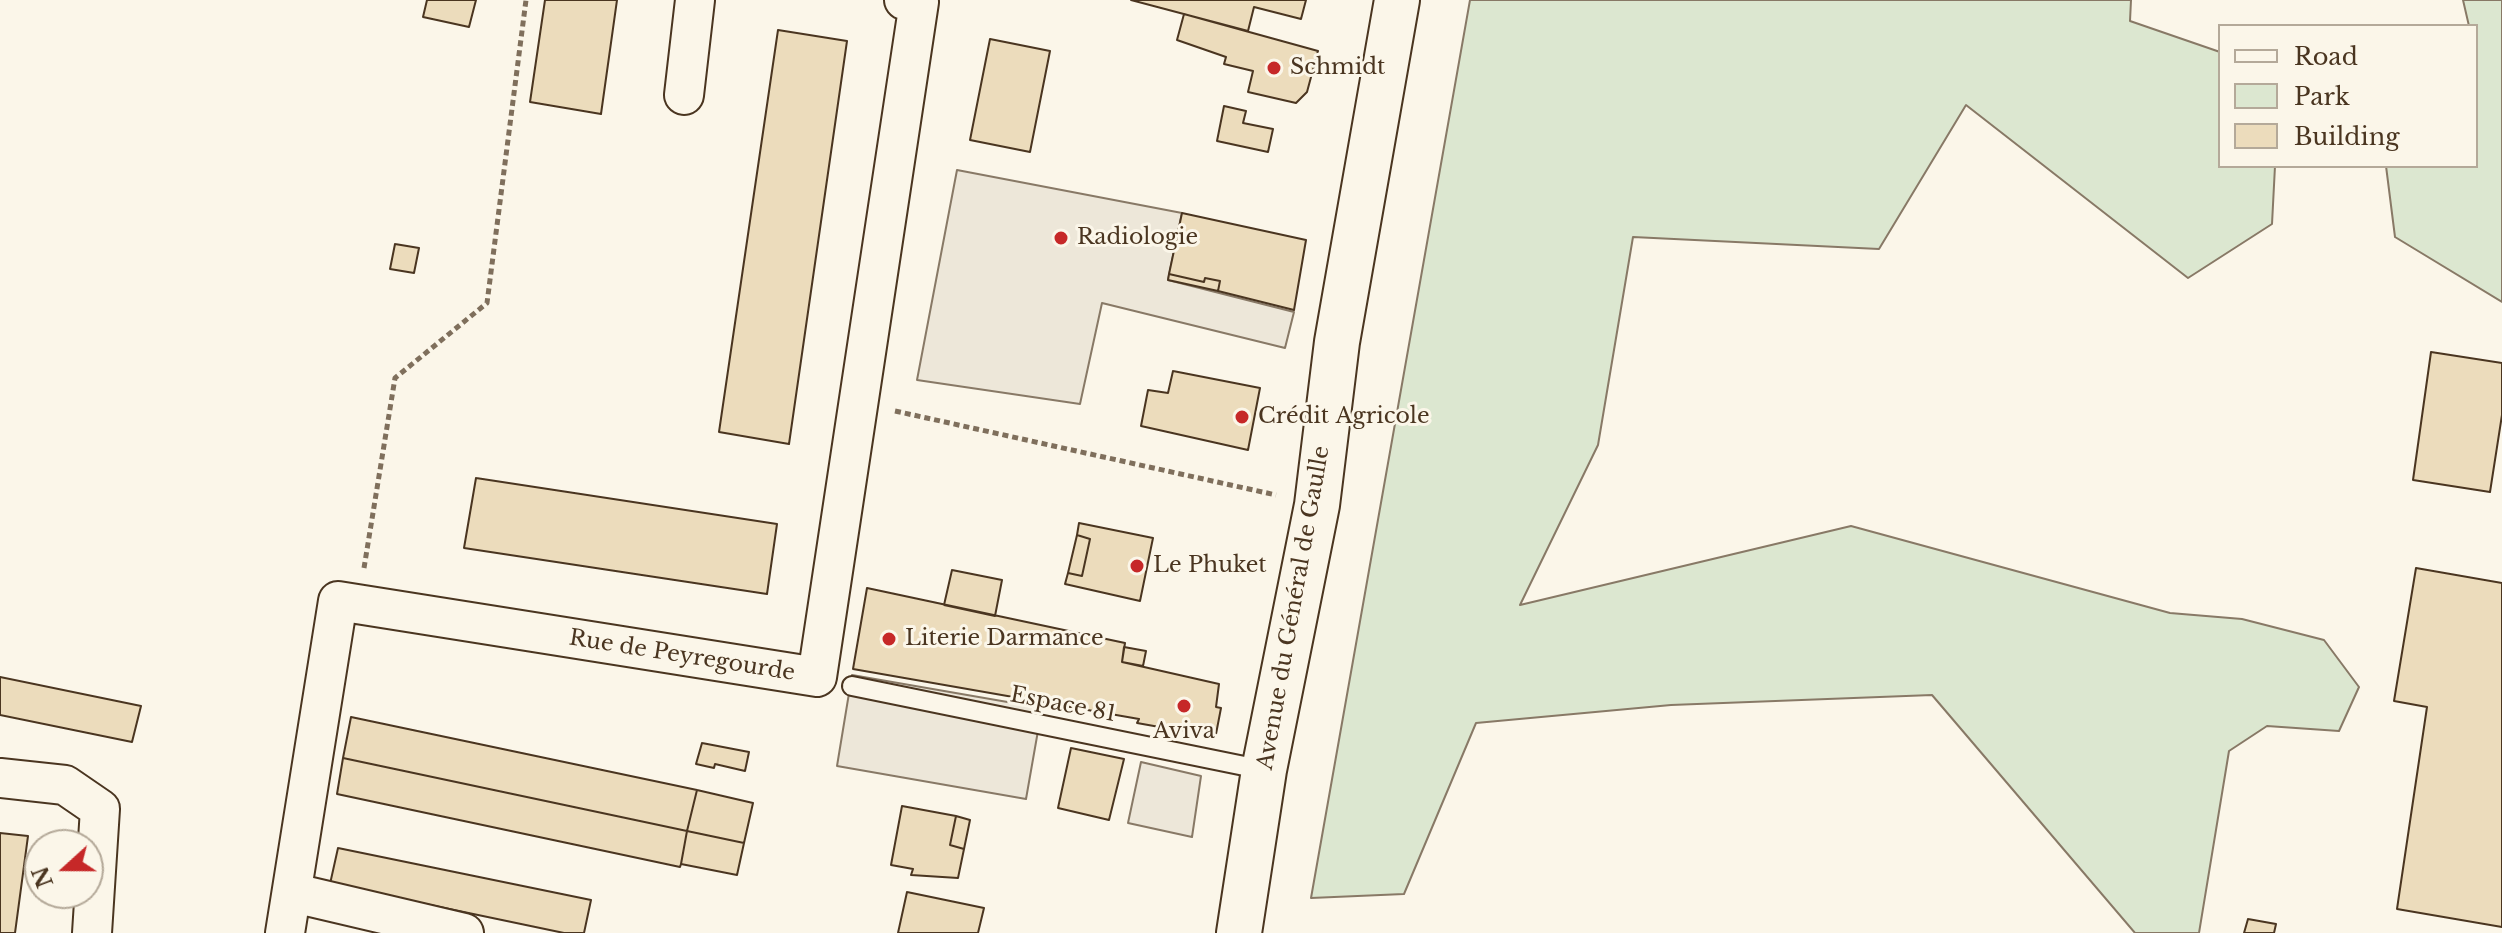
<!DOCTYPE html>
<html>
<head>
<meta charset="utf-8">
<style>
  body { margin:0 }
  #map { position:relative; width:2502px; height:933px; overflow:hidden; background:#fbf6e9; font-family:"Libre Baskerville",serif }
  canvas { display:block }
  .legend { position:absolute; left:2218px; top:24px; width:260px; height:144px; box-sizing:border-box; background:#fbf6e9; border:2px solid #b4a999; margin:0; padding:10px 14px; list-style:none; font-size:24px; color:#4a3520 }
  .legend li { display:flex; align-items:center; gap:16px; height:40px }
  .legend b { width:40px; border:2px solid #b4a999 }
  .north { position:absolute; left:24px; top:829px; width:80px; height:80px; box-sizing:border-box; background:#fbf6e9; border:2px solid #b4a999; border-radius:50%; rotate:249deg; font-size:22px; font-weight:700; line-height:32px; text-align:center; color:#4a3520 }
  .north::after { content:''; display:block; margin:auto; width:28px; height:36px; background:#c62828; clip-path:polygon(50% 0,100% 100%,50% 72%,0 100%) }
</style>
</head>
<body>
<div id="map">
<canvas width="2502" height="933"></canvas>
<ul class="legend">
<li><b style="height:10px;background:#fbf6e9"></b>Road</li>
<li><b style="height:22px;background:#dce7d0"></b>Park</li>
<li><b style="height:22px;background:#ecdcbc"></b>Building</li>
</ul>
<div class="north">N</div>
</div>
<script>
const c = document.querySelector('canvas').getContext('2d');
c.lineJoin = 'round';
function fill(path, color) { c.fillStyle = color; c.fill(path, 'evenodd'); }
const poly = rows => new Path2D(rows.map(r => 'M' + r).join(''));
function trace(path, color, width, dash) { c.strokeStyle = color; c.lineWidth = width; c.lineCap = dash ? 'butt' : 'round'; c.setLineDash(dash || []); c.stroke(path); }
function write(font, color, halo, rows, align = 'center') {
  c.font = font + ' "Libre Baskerville",serif'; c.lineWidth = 6; c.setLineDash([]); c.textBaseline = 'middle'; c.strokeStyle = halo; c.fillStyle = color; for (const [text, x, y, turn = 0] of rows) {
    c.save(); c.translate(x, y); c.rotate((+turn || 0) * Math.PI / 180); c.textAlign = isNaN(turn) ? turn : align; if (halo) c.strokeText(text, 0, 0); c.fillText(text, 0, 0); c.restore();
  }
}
const green = poly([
  [1470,0,2131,0,2130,21,2220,52,2220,166,2275,166,2272,224,2188,278,1966,105,1879,249,1633,237,1598,445,1520,605,1851,526,2170,613,2242,619,2324,640,2359,687,2339,731,2267,726,2229,751,2199,933,2135,933,1932,695,1671,705,1476,723,1404,894,1311,898,1470,0],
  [2463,0,2502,0,2502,302,2395,237,2386,166,2476,166,2476,26,2469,26,2463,0]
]);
fill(green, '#dce7d0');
trace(green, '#887966', 2);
const parking = poly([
  [957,170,1182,213,1168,280,1294,312,1285,348,1102,303,1080,404,917,380,957,170],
  [852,675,1042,708,1026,799,837,766,852,675],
  [1141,762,1201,776,1192,837,1128,823,1141,762]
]);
fill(parking, '#ede7d9');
trace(parking, '#887966', 2);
const building = poly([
  [427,0,476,0,469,27,423,17,427,0],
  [545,0,617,0,601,114,530,102,545,0],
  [1131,0,1306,0,1301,19,1254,7,1248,31,1131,0],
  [1184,14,1318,51,1307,92,1296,103,1248,92,1253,71,1224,64,1226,57,1177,40,1184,14],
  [778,30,847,41,789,444,719,432,778,30],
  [990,39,1050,51,1030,152,970,140,990,39],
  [1224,106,1246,111,1243,123,1273,129,1268,152,1217,141,1224,106],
  [1182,213,1306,240,1294,310,1218,291,1220,281,1205,278,1204,282,1169,274,1182,213],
  [395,244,419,248,414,273,390,269,395,244],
  [1169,274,1204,282,1205,278,1220,281,1218,291,1168,280,1169,274],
  [2431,352,2502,363,2502,415,2490,492,2413,480,2431,352],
  [1173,371,1260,388,1248,450,1141,426,1148,390,1168,393,1173,371],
  [476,478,777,524,767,594,464,548,476,478],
  [1079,523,1153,538,1140,601,1065,584,1068,573,1082,576,1090,539,1077,535,1079,523],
  [1077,535,1090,539,1082,576,1068,573,1077,535],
  [2416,568,2502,583,2502,927,2397,909,2427,707,2394,701,2416,568],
  [952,570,1002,580,995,616,944,605,952,570],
  [867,588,1125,643,1122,662,1219,684,1216,707,1221,708,1216,734,1182,727,1182,731,1137,723,1139,719,853,669,867,588],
  [1124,647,1146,651,1143,666,1122,662,1124,647],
  [0,677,141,706,132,742,0,715,0,677],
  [351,717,697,790,687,831,343,758,351,717],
  [702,743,749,752,745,771,715,764,714,768,696,764,702,743],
  [1071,748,1124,759,1109,820,1058,808,1071,748],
  [343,758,687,831,681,864,680,867,337,794,343,758],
  [697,790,753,803,744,843,687,831,697,790],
  [902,806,956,816,950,845,964,849,958,878,911,875,913,869,891,865,902,806],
  [956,816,970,820,964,849,950,845,956,816],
  [687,831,744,843,737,875,681,864,687,831],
  [0,833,28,836,15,933,0,933,0,833],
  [338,848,591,900,584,933,564,933,330,884,338,848],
  [907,892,984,908,978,933,898,933,907,892],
  [2248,919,2276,924,2274,933,2244,933,2248,919]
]);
fill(building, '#ecdcbc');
trace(building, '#4a3520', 2);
const lane = poly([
  [852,686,1264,770]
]);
const street = poly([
  [684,95,695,0],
  [0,778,65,785,100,809,92,933],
  [294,893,464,933],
  [285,933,338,601,817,677,919,2,904,0]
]);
const primary = poly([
  [1239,933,1264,770,1317,505,1337,342,1397,0]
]);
trace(lane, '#4a3520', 22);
trace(street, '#4a3520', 42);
trace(primary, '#4a3520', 48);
trace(poly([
  [895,411,1276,495],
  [364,568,395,378,487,303,526,0]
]), '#7f6f5c', 5, [6, 4]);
trace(lane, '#fbf6e9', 18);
trace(street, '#fbf6e9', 38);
trace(primary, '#fbf6e9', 44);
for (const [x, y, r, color] of [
  [1274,68,8,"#c62828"],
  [1061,238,8,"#c62828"],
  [1242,417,8,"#c62828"],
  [1137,566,8,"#c62828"],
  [889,639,8,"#c62828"],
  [1184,706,8,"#c62828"]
]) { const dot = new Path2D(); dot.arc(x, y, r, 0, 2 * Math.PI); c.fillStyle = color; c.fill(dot); trace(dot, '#fbf6e9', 3); }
write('22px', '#4a3520', '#fbf6e9', [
  ["Schmidt",1290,68],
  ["Radiologie",1077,238],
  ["Crédit Agricole",1258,417],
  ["Le Phuket",1153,566],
  ["Literie Darmance",905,639],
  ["Aviva",1184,732,"center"]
], 'left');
write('22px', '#4a3520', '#fbf6e9', [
  ["Avenue du Général de Gaulle",1294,608,-80],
  ["Rue de Peyregourde",682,656,9],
  ["Espace 81",1063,705,11]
]);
</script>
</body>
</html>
